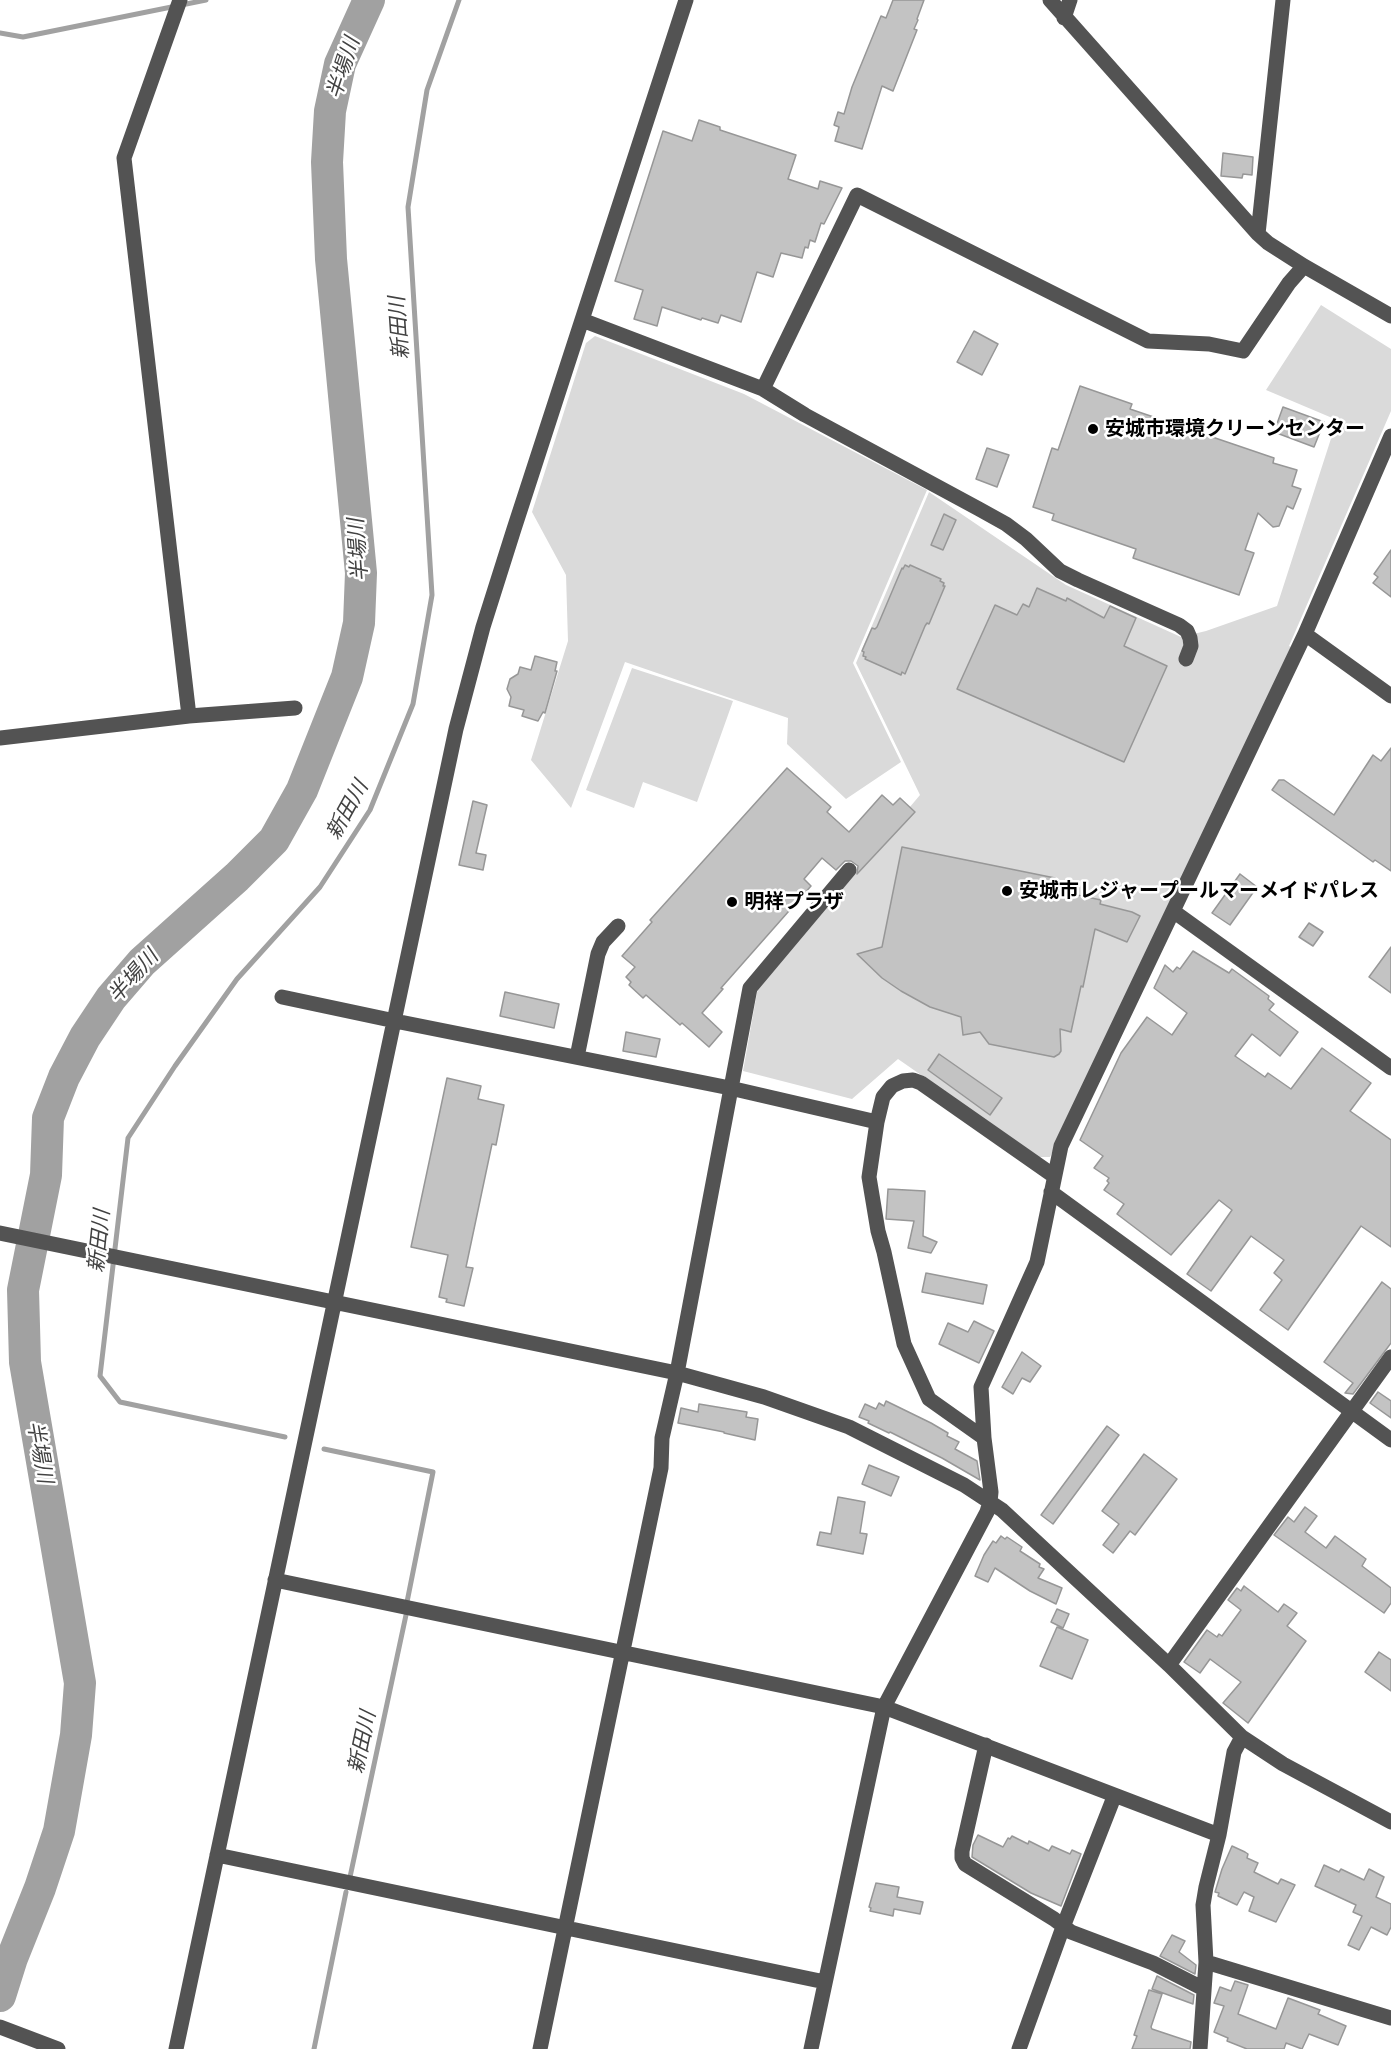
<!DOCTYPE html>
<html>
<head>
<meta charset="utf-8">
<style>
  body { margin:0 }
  canvas { display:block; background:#fff }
</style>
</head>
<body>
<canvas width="1391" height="2049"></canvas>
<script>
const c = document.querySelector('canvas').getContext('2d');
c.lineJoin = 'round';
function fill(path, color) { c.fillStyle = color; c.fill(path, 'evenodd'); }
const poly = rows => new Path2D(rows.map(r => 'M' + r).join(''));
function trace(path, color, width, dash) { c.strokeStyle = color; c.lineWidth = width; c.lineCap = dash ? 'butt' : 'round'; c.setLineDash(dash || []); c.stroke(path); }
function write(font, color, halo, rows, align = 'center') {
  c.font = font + ' Lato,"Noto Sans JP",sans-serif'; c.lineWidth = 5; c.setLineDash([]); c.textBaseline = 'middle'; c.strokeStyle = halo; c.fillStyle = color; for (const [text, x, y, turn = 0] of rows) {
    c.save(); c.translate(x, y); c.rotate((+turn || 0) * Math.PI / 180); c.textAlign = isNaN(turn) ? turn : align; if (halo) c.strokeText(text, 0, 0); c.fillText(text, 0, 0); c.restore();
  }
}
fill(poly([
  [1321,305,1391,349,1391,411,1289,646,1291,647,1050,1157,1039,1157,898,1059,852,1099,743,1071,758,987,920,795,856,663,929,492,1066,585,1181,637,1206,631,1277,606,1337,420,1266,390],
  [595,336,744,394,927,490,853,663,901,762,846,799,787,744,788,718,625,662,571,808,531,760,568,641,566,575,532,512,586,343],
  [632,668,733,701,697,802,643,782,634,808,586,790]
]), '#dadada');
trace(poly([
  [0,33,23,37,206,0],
  [285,1437,120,1402,100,1376,128,1138,175,1066,237,979,320,887,370,810,413,704,432,595,408,207,427,90,459,0],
  [324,1449,433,1472,407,1602],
  [350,1877,406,1615],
  [314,2049,346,1892]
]), '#a1a1a1', 5);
trace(poly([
  [0,1996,12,1958,40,1888,59,1831,76,1735,80,1683,25,1362,23,1290,46,1175,48,1118,64,1077,85,1037,111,998,142,962,237,877,274,840,302,790,347,677,359,623,361,573,331,259,327,162,330,111,340,64,369,0]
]), '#a1a1a1', 32);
const building = poly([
  [893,0,924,0,917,19,918,20,914,29,917,30,893,91,882,86,862,149,835,141,839,127,834,125,838,112,844,114,852,87,881,16,886,18,893,0],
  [699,120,720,127,720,130,796,155,788,179,818,189,820,181,842,188,824,224,821,223,815,242,810,240,808,248,805,247,802,258,781,253,773,277,757,272,741,322,721,315,718,323,702,318,701,320,662,307,657,326,634,319,643,290,615,281,663,131,692,141,699,120],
  [1223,153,1253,157,1252,175,1243,174,1242,178,1221,176,1223,153],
  [974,331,998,344,982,375,957,362,974,331],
  [1080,386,1132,404,1130,409,1274,458,1273,463,1297,470,1292,486,1301,489,1293,509,1287,506,1279,526,1273,527,1258,513,1245,550,1254,553,1239,595,1133,558,1136,549,1052,520,1054,514,1033,507,1052,448,1058,450,1080,386],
  [1283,407,1324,422,1314,447,1274,432,1283,407],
  [987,448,1009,455,997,487,976,479,987,448],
  [944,514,956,520,943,550,931,545,944,514],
  [1391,550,1391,597,1373,583,1378,577,1374,574,1391,550],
  [905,565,909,567,910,565,941,579,940,581,944,583,943,586,945,586,929,624,927,623,925,626,905,674,902,672,901,675,865,659,866,657,863,656,864,652,862,651,872,628,875,629,877,627,902,568,903,569,905,565],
  [1037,588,1066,601,1067,598,1104,618,1110,606,1136,618,1124,646,1167,666,1124,762,957,689,995,605,1017,615,1023,604,1029,607,1037,588],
  [535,656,557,662,555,671,557,671,545,713,543,712,538,721,522,716,524,710,509,706,511,697,507,689,510,679,518,674,520,667,531,670,535,656],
  [1391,748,1391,871,1375,860,1373,862,1272,790,1279,780,1284,780,1334,815,1373,755,1381,761,1391,748],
  [787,768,831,807,827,812,849,832,882,795,893,805,900,798,915,812,857,874,858,866,851,861,845,861,836,870,822,858,804,879,811,886,721,988,723,989,702,1013,722,1032,709,1047,682,1023,680,1025,646,995,643,998,629,985,631,982,626,977,635,967,622,956,652,922,650,920,787,768],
  [473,801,487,805,476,853,486,855,483,870,459,865,473,801],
  [902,847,1055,878,1053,890,1101,900,1100,904,1132,912,1140,916,1127,942,1095,929,1083,987,1081,986,1071,1032,1060,1029,1061,1051,1059,1054,1054,1057,989,1044,980,1032,963,1035,961,1017,930,1007,901,991,882,978,857,954,882,947,902,847],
  [1240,874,1257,887,1230,925,1212,913,1240,874],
  [1309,923,1323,932,1313,946,1299,937,1309,923],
  [1391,947,1391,993,1369,977,1391,947],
  [1193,951,1229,973,1232,969,1269,996,1268,999,1274,1004,1269,1010,1298,1032,1280,1056,1252,1034,1235,1056,1265,1077,1268,1073,1291,1089,1322,1048,1371,1083,1350,1111,1391,1140,1391,1247,1361,1226,1288,1330,1260,1310,1282,1280,1274,1273,1284,1260,1251,1236,1211,1291,1187,1274,1232,1210,1219,1200,1171,1255,1117,1214,1124,1204,1104,1190,1109,1183,1107,1181,1109,1178,1094,1168,1103,1156,1080,1140,1121,1053,1147,1017,1172,1035,1187,1013,1154,988,1165,965,1173,972,1177,967,1180,969,1193,951],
  [505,992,559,1004,554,1028,500,1016,505,992],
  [626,1032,660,1039,656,1057,623,1051,626,1032],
  [939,1054,1002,1098,990,1115,928,1070,939,1054],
  [447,1078,481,1086,478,1099,504,1105,496,1145,492,1144,466,1267,473,1268,464,1306,446,1302,447,1299,439,1297,448,1255,411,1247,447,1078],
  [888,1189,925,1191,923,1236,937,1242,931,1253,908,1248,914,1221,886,1219,888,1189],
  [926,1273,987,1285,983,1304,922,1292,926,1273],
  [1382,1282,1391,1289,1391,1343,1353,1394,1345,1393,1353,1383,1324,1362,1382,1282],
  [974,1321,994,1331,979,1363,939,1344,948,1323,968,1332,974,1321],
  [1022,1352,1041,1366,1030,1382,1022,1378,1013,1394,1002,1387,1022,1352],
  [1378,1392,1391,1401,1391,1418,1370,1403,1378,1392],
  [886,1401,931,1423,948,1433,947,1436,959,1442,955,1449,977,1461,980,1480,942,1458,890,1432,889,1433,868,1423,869,1421,859,1417,865,1404,876,1409,879,1403,884,1406,886,1401],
  [699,1404,747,1412,746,1417,758,1419,755,1440,724,1433,724,1432,678,1423,681,1408,698,1412,699,1404],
  [1107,1426,1119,1435,1053,1524,1041,1515,1107,1426],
  [1144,1454,1177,1479,1135,1535,1130,1531,1113,1553,1103,1545,1119,1524,1102,1511,1144,1454],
  [869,1465,899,1477,891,1496,862,1484,869,1465],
  [838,1497,865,1502,860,1533,867,1534,863,1554,817,1545,820,1532,831,1534,838,1497],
  [1305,1507,1317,1516,1305,1532,1326,1548,1335,1536,1366,1559,1362,1566,1391,1588,1391,1603,1384,1613,1274,1535,1288,1517,1294,1522,1305,1507],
  [1001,1536,1005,1539,1007,1537,1022,1547,1020,1551,1040,1564,1039,1567,1044,1569,1038,1578,1062,1588,1056,1604,1030,1591,995,1568,988,1582,975,1576,984,1555,993,1541,996,1543,1001,1536],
  [1244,1586,1278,1612,1284,1604,1297,1613,1287,1626,1306,1641,1248,1723,1223,1703,1241,1682,1210,1659,1200,1673,1184,1662,1207,1630,1217,1637,1219,1634,1222,1636,1241,1610,1228,1600,1237,1588,1241,1591,1244,1586],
  [1057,1609,1069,1614,1063,1628,1051,1622,1057,1609],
  [1057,1627,1088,1640,1072,1679,1040,1666,1057,1627],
  [1379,1652,1391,1660,1391,1691,1365,1672,1379,1652],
  [978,1835,1003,1847,1008,1838,1010,1839,1012,1836,1028,1844,1029,1841,1049,1851,1052,1846,1070,1854,1072,1850,1081,1854,1061,1906,1031,1893,972,1857,973,1845,978,1835],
  [1232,1846,1245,1852,1248,1854,1247,1858,1258,1863,1254,1872,1278,1884,1281,1879,1295,1885,1276,1922,1249,1911,1254,1897,1244,1892,1237,1905,1218,1896,1219,1893,1215,1892,1222,1869,1232,1846],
  [1324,1865,1339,1872,1341,1869,1364,1880,1369,1869,1384,1877,1376,1897,1391,1904,1391,1927,1387,1935,1371,1927,1359,1950,1348,1945,1362,1916,1353,1912,1356,1905,1315,1886,1324,1865],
  [876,1883,899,1887,897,1897,923,1902,920,1914,894,1909,893,1916,870,1911,871,1908,869,1907,876,1883],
  [1172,1935,1185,1941,1179,1952,1196,1965,1195,1974,1160,1956,1172,1935],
  [1157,1976,1194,1995,1193,2004,1152,1989,1157,1976],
  [1235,1981,1248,1985,1238,2014,1276,2029,1288,1998,1320,2010,1318,2014,1346,2026,1338,2045,1309,2034,1302,2049,1286,2043,1284,2049,1247,2049,1227,2041,1228,2038,1214,2032,1224,2006,1214,2003,1220,1987,1231,1991,1235,1981],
  [1149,1990,1162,1994,1151,2027,1152,2029,1191,2042,1190,2049,1132,2049,1137,2036,1134,2035,1149,1990]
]);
fill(building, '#c3c3c3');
trace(building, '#979797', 1.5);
trace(poly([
  [180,0,124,158,189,716],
  [1050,0,1258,234,1268,243,1304,266,1391,316],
  [1064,18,1070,0],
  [1258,234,1283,0],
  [582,320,763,389,805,415,979,509,1006,524,1026,539,1060,571,1078,580,1179,625,1187,631,1190,638,1191,646,1186,659],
  [763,389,857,195,1148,341,1209,344,1243,351,1289,283,1304,266],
  [1305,634,1391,696],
  [0,738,189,716,295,708],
  [1173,911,1391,1068],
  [282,997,395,1021,730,1088,877,1122],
  [577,1057,598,954,603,942,618,926],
  [1051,1192,1391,1440],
  [0,1233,677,1373,764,1397,849,1427,964,1485,1002,1510,1169,1665,1242,1737,1283,1764,1391,1822],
  [984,1438,929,1399,904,1344,884,1252,878,1231,869,1177,877,1122,883,1097,892,1086,903,1081,913,1080,921,1083,1054,1176],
  [275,1580,884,1707,1219,1835],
  [1169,1665,1391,1357],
  [986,1745,962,1851,962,1858,965,1864,1054,1919,1071,1932,1153,1963,1204,1989],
  [217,1855,825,1982],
  [1206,1962,1391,2018],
  [0,2027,58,2049],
  [176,2049,456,729,483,627,514,529,686,0],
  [540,2049,661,1468,662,1438,677,1373,750,988,849,870],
  [811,2049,884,1707,987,1512,990,1502,991,1492,984,1438,981,1387,1037,1262,1061,1146,1305,634,1391,436],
  [1019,2049,1063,1927,1114,1797],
  [1200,2049,1206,1962,1203,1905,1206,1887,1219,1835,1234,1752,1242,1737]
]), '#535353', 15);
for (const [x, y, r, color] of [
  [1093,429,6,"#000"],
  [1007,891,6,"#000"],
  [732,902,6,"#000"]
]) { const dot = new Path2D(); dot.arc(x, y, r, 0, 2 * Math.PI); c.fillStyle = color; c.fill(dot); trace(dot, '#fff', 2); }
write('bold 20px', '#000', '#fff', [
  ["安城市環境クリーンセンター",1105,429],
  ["安城市レジャープールマーメイドパレス",1019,891],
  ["明祥プラザ",744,902]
], 'left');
write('italic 21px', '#424242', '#fff', [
  ["半場川",343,68,-72],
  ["新田川",399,328,-94],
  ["半場川",358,550,-94],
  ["新田川",347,810,-61],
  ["半場川",133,976,-48],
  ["新田川",99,1241,-84],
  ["半場川",40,1452,80],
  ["新田川",362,1742,-78]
]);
</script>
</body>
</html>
